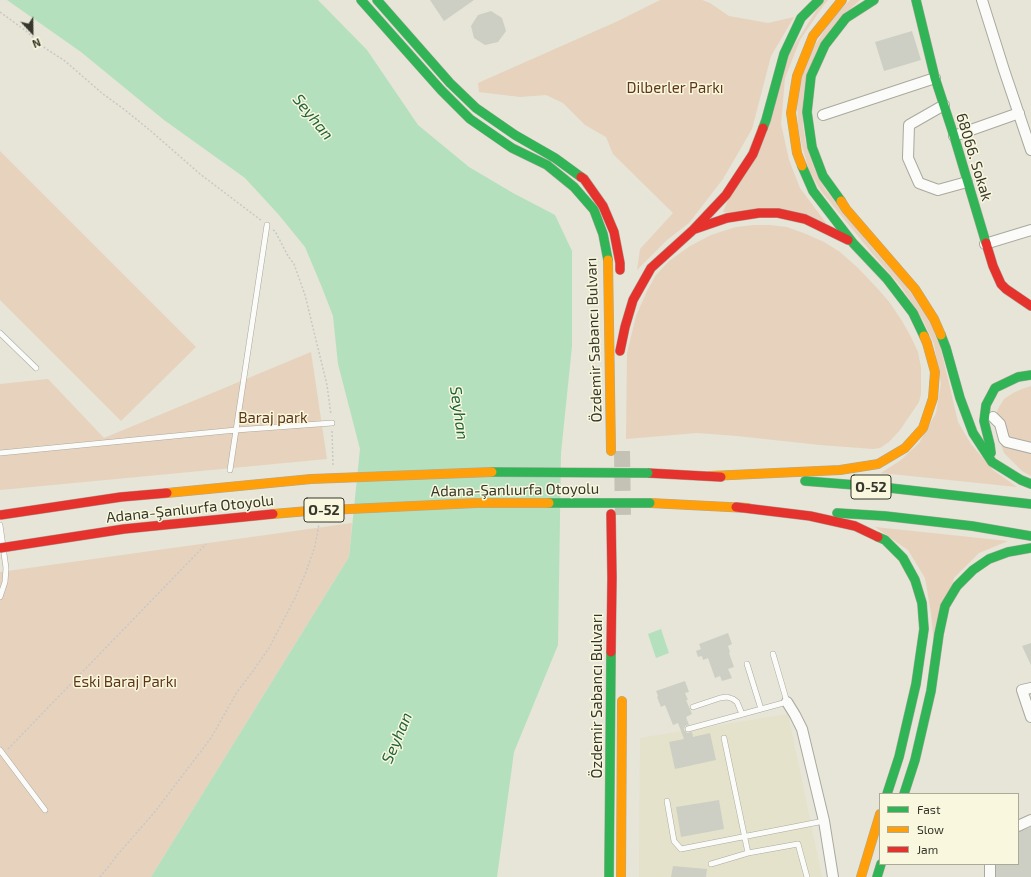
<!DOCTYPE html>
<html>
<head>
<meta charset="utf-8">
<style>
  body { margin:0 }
  #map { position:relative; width:1031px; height:877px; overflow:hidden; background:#e6e5d7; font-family:"Exo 2",sans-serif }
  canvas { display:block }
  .legend { position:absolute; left:879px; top:793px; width:140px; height:72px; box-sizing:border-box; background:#f9f8de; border:1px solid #abaa97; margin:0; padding:5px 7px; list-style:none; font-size:12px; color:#36362c }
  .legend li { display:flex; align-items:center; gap:8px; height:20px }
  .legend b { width:20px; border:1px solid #abaa97 }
  .north { position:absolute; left:12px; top:12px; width:40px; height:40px; -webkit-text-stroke:3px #f9f8de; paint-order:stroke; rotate:158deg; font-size:11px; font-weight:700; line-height:16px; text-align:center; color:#36362c }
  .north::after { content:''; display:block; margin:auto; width:14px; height:18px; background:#36362c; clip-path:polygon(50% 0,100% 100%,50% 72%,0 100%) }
</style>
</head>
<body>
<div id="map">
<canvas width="1031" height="877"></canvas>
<ul class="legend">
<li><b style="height:5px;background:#30b455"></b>Fast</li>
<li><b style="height:5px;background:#ff9f0a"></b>Slow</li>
<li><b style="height:5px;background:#e5322d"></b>Jam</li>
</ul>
<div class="north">N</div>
</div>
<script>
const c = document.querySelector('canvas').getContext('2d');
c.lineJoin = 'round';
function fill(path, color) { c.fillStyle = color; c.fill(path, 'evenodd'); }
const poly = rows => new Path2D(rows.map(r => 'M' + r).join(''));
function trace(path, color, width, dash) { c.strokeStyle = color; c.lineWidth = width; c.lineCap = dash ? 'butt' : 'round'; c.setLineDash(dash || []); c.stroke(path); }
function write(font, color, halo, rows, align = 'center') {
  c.font = font + ' "Exo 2",sans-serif'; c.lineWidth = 3; c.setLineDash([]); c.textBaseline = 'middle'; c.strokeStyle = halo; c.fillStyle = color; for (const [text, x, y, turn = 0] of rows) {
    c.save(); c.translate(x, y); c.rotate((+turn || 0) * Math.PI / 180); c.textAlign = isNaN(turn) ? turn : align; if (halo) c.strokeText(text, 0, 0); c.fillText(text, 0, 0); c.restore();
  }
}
fill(poly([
  [788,714,822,877,639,877,640,738]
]), '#e4e2ca');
fill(poly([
  [660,0,702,0,710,3,729,16,768,23,794,17,771,56,752,129,723,179,689,223,667,240,637,270,640,249,673,213,613,154,606,137,585,125,563,103,546,95,520,97,479,92,478,83,618,21],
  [823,0,828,0,823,6,800,40,785,78,781,124,789,160,800,188,826,223,723,212,788,55],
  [850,0,860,0,838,20,816,52,806,79,803,99,803,125,806,144,814,168,825,189,874,250,903,282,928,317,940,345,958,422,971,444,993,470,1017,487,881,473,901,460,919,443,936,413,941,383,934,344,923,320,900,285,871,252,821,191,809,170,802,146,798,126,797,98,801,79,812,50,833,17],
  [0,151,196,347,121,421,0,300],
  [754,225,770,225,787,227,806,234,824,242,840,252,858,268,877,288,890,303,902,321,911,337,918,352,921,367,921,394,919,402,900,430,889,442,880,448,873,449,820,445,737,436,697,433,626,439,627,353,636,316,647,291,656,275,669,261,690,246,711,235,736,227],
  [311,352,327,459,0,490,0,384,48,379,104,438],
  [1031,386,1031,476,1022,471,1004,453,998,436,996,426,996,414,999,407,1004,399,1013,393,1022,389],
  [352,523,349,557,151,877,0,877,0,572],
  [875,527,1008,541,979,553,954,578,934,644,931,613,925,578,908,550]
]), '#e7d2bd');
fill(poly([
  [7,0,318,0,367,50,418,125,469,167,513,193,555,215,572,251,572,346,561,453,558,645,514,752,497,877,151,877,349,557,360,449,338,364,333,316,321,285,305,247,279,215,245,178,164,120,81,52],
  [661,629,669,653,656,658,648,634]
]), '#b4e0bd');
fill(poly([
  [430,0,474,0,444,21],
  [491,11,502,18,506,31,498,42,485,45,474,38,471,26,478,15],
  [912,31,921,60,884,71,875,42],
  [728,633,732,644,728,646,730,652,729,653,734,667,728,669,732,678,722,681,720,676,715,678,708,658,703,660,702,656,698,657,696,651,701,649,699,644],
  [1031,643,1031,665,1022,646],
  [685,681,689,692,685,693,688,700,686,700,692,714,686,717,689,725,685,726,684,730,687,733,692,732,693,737,710,733,716,760,675,769,669,742,684,739,678,723,673,725,665,705,661,707,657,697,658,696,656,691],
  [719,800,724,829,681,837,676,807],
  [1031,827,1031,877,996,877,996,864,1018,864,1018,832],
  [673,866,707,869,706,877,671,877]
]), '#cdcfc4');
trace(poly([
  [622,451,623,517]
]), '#c3c2b5', 16, [16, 8]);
const lane = poly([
  [0,333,36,368],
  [0,453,236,430,332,423],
  [230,470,267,225],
  [0,525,6,568,5,582,0,597],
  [747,664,761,709],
  [693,707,720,698,727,697,733,699,737,702,742,714],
  [688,729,787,702,773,654],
  [724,738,748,853,798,844,807,877],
  [0,750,45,810],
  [667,801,674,841,681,849,824,821],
  [711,864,748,853]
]);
const street = poly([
  [982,0,1004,70,1031,150],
  [944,105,909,125,908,158,919,183,938,190,967,182],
  [823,115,935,78],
  [954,136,1019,113],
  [985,244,1031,230],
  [993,417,1000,424,1004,439,1007,442,1031,448],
  [1031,688,1022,690,1031,717],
  [787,702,795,715,802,729,824,821,833,877],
  [1018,826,1031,820],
  [990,864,990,877]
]);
const fast = poly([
  [361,0,441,90,470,119,512,148,547,165,574,187,594,210,603,234,608,260],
  [377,0,450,83,476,108,515,135,555,158,581,177],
  [916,0,935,78,954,136,986,243],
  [763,128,766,120,784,54,801,18,819,0],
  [802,166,813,191,853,243,887,279,913,313,924,336],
  [841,201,823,176,812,147,807,112,811,76,825,45,846,18,874,0],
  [941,335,946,348,960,398,973,433,992,462,1021,480,1031,484],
  [991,453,990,445,984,421,986,405,995,388,1018,377,1031,375],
  [805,481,881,487,1031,504],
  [837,513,885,516,972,526,1031,536],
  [878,537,885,540,903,558,915,580,922,603,924,629,916,684,899,757,887,794],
  [904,794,915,760,931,691,939,634,945,606,957,586,973,570,989,559,1008,552,1031,548],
  [609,877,611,652],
  [877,877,881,864]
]);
const slow = poly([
  [802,166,797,153,791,113,797,76,813,36,842,0],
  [841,201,846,209,915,289,934,319,941,335],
  [608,260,611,451],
  [710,476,840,470,878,464,905,448,923,428,933,398,935,372,927,343,924,336],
  [650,503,748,508],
  [621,877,622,701],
  [861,877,880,814]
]);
const jam = poly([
  [581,177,584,179,603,206,614,232,620,263,620,270],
  [695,229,727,218,759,213,778,213,805,219,848,240],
  [986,243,993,266,1001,284,1006,289,1031,306],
  [620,351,625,327,633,300,651,268,693,230,726,195,753,154,763,128],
  [648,473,721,477],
  [736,507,810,516,855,526,878,537],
  [611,514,612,578,611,652]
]);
trace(lane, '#aaa99e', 6);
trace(street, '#aaa99e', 12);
trace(fast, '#aaa99e', 10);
trace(slow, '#aaa99e', 10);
trace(jam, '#aaa99e', 10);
trace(poly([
  [0,12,26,31,45,48,65,61,103,94,125,110,152,132,200,174,262,221],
  [273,230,275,231,288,256,294,264,305,295,327,385,331,415],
  [332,431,333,465],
  [8,749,206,544],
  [100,877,105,871,118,854,154,813,211,738,237,692,253,671,269,648,295,598,306,572,315,546,319,524]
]), '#c9c8c5', 1.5, [2, 2]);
trace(lane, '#fbfbf9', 5);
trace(street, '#fbfbf9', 10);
trace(fast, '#30b455', 9);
trace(slow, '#ff9f0a', 9);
trace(jam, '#e5322d', 9);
const fastBridge = poly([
  [492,472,648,473],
  [549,503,650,503]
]);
const slowBridge = poly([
  [167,493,311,479,492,472],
  [273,514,308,511,476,503,549,503]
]);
const jamBridge = poly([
  [0,515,121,497,167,493],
  [0,548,124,529,273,514]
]);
trace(fastBridge, '#aaa99e', 10, []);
trace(slowBridge, '#aaa99e', 10, []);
trace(jamBridge, '#aaa99e', 10, []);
trace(fastBridge, '#30b455', 9);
trace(slowBridge, '#ff9f0a', 9);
trace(jamBridge, '#e5322d', 9);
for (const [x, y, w] of [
  [871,487,40],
  [324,510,40]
]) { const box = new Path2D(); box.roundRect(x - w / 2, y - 12, w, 24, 3); c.fillStyle = '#f9f8de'; c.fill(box); trace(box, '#36362c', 1); }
write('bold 14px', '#36362c', null, [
  ["O-52",871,487],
  ["O-52",324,510]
]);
write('15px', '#5e3617', '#f9f8de', [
  ["Dilberler Parkı",675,88],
  ["Baraj park",273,418],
  ["Eski Baraj Parkı",125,682]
]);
write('15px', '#36362c', '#f9f8de', [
  ["68066. Sokak",974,157,73],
  ["Özdemir Sabancı Bulvarı",594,340,-92],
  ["Adana-Şanlıurfa Otoyolu",515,490,-1],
  ["Adana-Şanlıurfa Otoyolu",190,509,-6],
  ["Özdemir Sabancı Bulvarı",597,696,-90]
]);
write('italic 16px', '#1f643b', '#f9f8de', [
  ["Seyhan",313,117,51],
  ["Seyhan",459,413,82],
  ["Seyhan",397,738,-67]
]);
</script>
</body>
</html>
